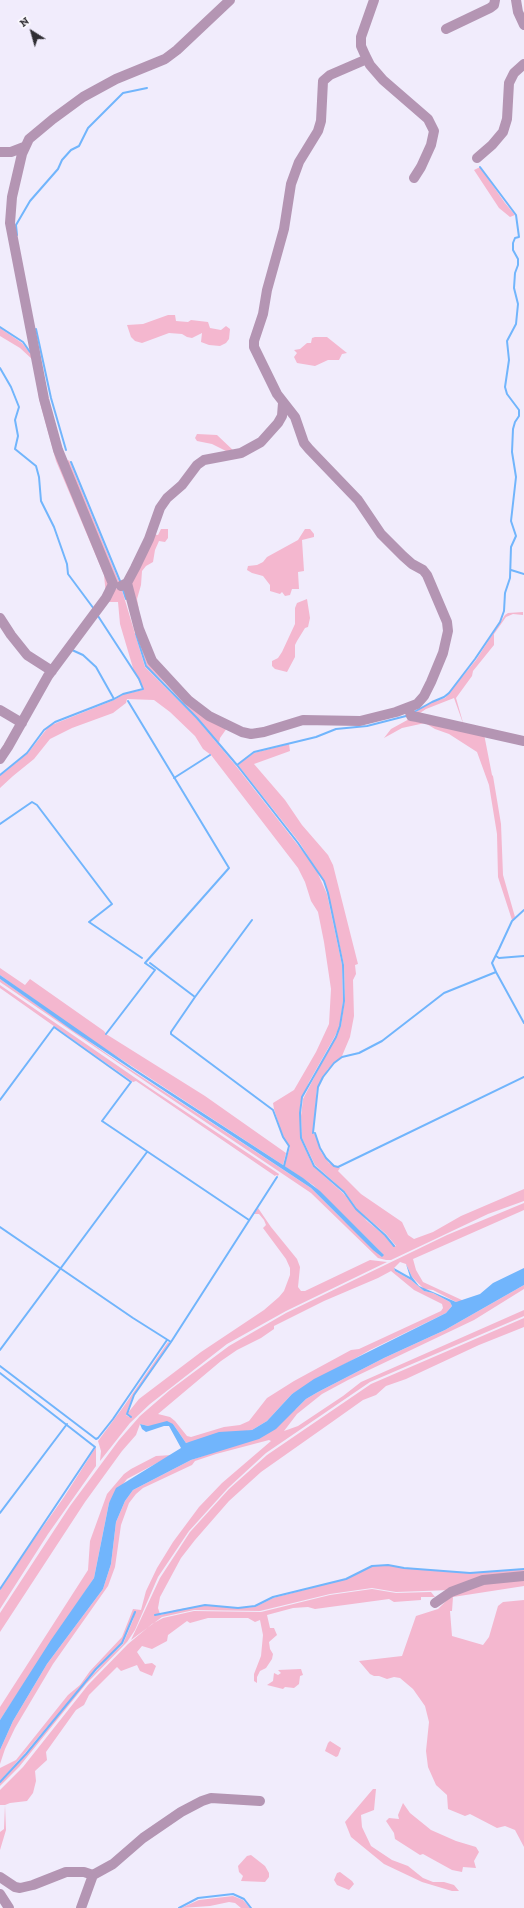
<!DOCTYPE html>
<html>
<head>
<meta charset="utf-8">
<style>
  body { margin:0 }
  #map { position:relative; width:524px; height:1908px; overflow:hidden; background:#f1ecfc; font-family:"Zilla Slab",serif }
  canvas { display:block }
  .north { position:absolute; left:12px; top:12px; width:40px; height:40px; -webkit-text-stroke:3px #fdfbff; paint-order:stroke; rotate:323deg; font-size:11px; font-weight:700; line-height:16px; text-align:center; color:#2f2d33 }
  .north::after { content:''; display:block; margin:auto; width:14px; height:18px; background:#2f2d33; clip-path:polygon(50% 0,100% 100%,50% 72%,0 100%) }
</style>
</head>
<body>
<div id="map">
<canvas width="524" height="1908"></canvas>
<div class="north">N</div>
</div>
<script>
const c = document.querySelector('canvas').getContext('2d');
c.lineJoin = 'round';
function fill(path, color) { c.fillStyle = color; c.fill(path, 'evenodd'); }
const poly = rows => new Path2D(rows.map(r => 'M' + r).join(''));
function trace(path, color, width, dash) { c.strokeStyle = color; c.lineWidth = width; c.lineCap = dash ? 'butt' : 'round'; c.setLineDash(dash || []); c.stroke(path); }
fill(poly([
  [480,167,505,203,515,215,510,217,499,208,474,170],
  [168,315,175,315,176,321,188,322,191,320,208,322,210,328,221,330,226,326,230,329,229,339,226,343,220,346,209,345,201,342,202,333,192,338,187,337,182,334,169,333,142,343,135,341,131,337,127,325,143,324],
  [0,328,22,343,33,356,42,399,109,579,106,595,104,575,56,461,39,399,33,360,20,348,0,336],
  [315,337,327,337,347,353,342,354,339,360,328,360,315,366,297,363,294,357,297,353,294,350,300,349,307,343,311,343,312,338],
  [197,434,217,435,235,452,230,453,212,444,197,441,195,438],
  [69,460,99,533,120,584,118,584,67,461],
  [161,529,168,529,168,538,165,542,159,541,155,550,153,562,146,566,142,571,141,585,137,599,139,610,128,583,152,534,158,535],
  [305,529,310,529,314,534,314,537,302,540,304,571,298,572,299,589,292,589,290,595,285,596,282,592,280,594,270,591,270,585,263,576,252,573,247,570,248,566,257,565,263,562,267,557,298,540],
  [121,587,145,667,196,718,236,766,315,867,327,894,342,965,343,1001,340,1026,335,1036,309,1082,300,1104,300,1138,313,1166,343,1193,367,1221,384,1235,393,1246,396,1246,386,1234,357,1209,345,1192,315,1165,302,1138,301,1116,303,1099,341,1026,345,999,344,965,328,893,324,881,299,842,238,765,254,753,289,744,290,751,254,764,285,800,302,825,328,855,333,865,358,964,355,965,356,974,353,980,354,1016,350,1037,342,1056,328,1069,317,1088,313,1134,315,1134,321,1152,329,1163,340,1168,338,1171,361,1194,402,1222,408,1235,414,1239,433,1232,461,1216,524,1189,524,1201,488,1214,391,1260,386,1260,378,1258,311,1193,152,1086,0,982,0,979,110,1056,311,1188,342,1219,384,1255,313,1185,284,1166,290,1147,283,1137,274,1109,273,1103,294,1090,316,1052,329,1024,331,989,324,942,318,912,311,901,305,882,298,868,211,755,203,749,195,736,170,712,154,700,127,699,126,703,113,713,72,728,50,739,34,759,13,776,0,788,0,776,28,753,49,726,114,700,124,694,143,690,133,668,120,624,118,602,109,602,114,590],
  [307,599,310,618,308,627,305,628,297,641,295,645,295,657,287,672,275,669,272,666,272,661,278,658,282,652,295,624,295,608,297,603],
  [523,612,523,615,513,614,506,617,494,634,494,645,473,671,472,676,456,698,464,726,454,698,426,709,417,715,414,713,432,702,445,698,449,693,476,660,505,615,508,613],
  [137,635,149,659,227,728,220,738,219,743,165,683,147,667],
  [411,718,484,734,492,775,493,776,501,824,503,875,515,917,512,920,498,877,497,834,489,785,477,752,449,734,435,729,425,723,402,728,384,738,391,729],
  [0,968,25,985,30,979,104,1031,106,1034,205,1096,286,1153,283,1165,81,1033,0,975],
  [0,985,150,1088,279,1174,278,1176,276,1175,275,1176,136,1081,133,1082,0,988],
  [524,1203,524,1210,413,1259,416,1270,423,1282,464,1301,456,1302,433,1290,424,1289,412,1277,406,1264,400,1262,394,1268,395,1271,411,1280,424,1291,433,1293,450,1302,452,1306,446,1313,370,1350,292,1394,267,1421,252,1430,186,1443,173,1424,148,1426,140,1424,136,1435,122,1451,85,1502,0,1632,0,1613,70,1506,119,1440,140,1416,170,1390,229,1346,286,1313,447,1235],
  [391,1271,414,1290,442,1304,443,1308,441,1311,359,1349,351,1350,294,1381,267,1398,249,1421,240,1425,224,1427,191,1437,187,1436,175,1421,170,1417,158,1414,221,1361,237,1350,261,1338,274,1329,274,1326,324,1301,378,1278],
  [258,1208,271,1227,297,1259,300,1267,298,1287,301,1291,305,1291,370,1260,387,1262,286,1311,227,1344,150,1404,130,1423,100,1461,101,1451,98,1441,124,1406,168,1342,170,1343,133,1396,126,1415,129,1417,131,1416,127,1414,139,1399,201,1352,264,1310,279,1297,284,1291,290,1275,290,1268,286,1259,263,1228,266,1225,264,1220,259,1214,254,1214],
  [524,1285,524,1289,474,1320,348,1380,322,1394,297,1414,284,1431,298,1426,343,1396,361,1382,524,1310,524,1316,370,1382,266,1453,228,1488,189,1531,158,1577,135,1630,127,1642,86,1684,19,1767,0,1786,0,1782,26,1754,62,1709,106,1660,123,1644,133,1620,135,1612,122,1643,96,1669,25,1753,0,1781,0,1768,16,1760,68,1695,80,1685,90,1671,122,1637,133,1609,141,1610,146,1591,157,1568,173,1542,199,1507,222,1483,271,1441,269,1440,216,1454,195,1461,192,1465,143,1488,136,1494,129,1503,121,1525,115,1567,108,1586,53,1664,15,1728,5,1749,0,1764,0,1750,13,1721,47,1664,103,1589,111,1564,116,1522,125,1501,133,1490,191,1460,226,1448,296,1409,306,1399,318,1392,384,1358,445,1330],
  [524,1318,524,1327,479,1345,406,1379,386,1386,376,1395,363,1400,332,1422,261,1472,229,1501,195,1540,181,1558,160,1597,158,1608,160,1614,155,1615,161,1615,175,1610,205,1605,238,1608,255,1607,273,1598,346,1579,372,1566,388,1565,404,1568,470,1573,524,1569,524,1574,451,1590,396,1592,372,1588,330,1594,260,1611,194,1610,162,1617,131,1640,160,1578,190,1532,229,1489,267,1455,371,1384],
  [96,1447,96,1466,48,1534,0,1609,0,1590,23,1555,64,1497],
  [172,1455,127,1479,109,1503,94,1578,0,1720,0,1707,88,1570,90,1541,107,1494,124,1474,131,1469,156,1456],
  [524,1577,524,1586,453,1597,452,1611,450,1611,452,1636,483,1645,489,1637,498,1606,503,1602,524,1600,524,1847,515,1830,505,1826,497,1828,470,1814,465,1816,448,1809,447,1795,436,1785,428,1767,426,1751,429,1722,425,1706,413,1689,400,1678,394,1677,387,1679,379,1676,374,1676,370,1674,359,1661,402,1656,416,1616,438,1609,450,1597,484,1581],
  [372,1589,396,1593,431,1592,435,1597,421,1597,421,1600,394,1602,389,1599,315,1609,308,1607,293,1608,267,1615,270,1628,274,1628,277,1635,269,1642,270,1649,273,1654,272,1659,266,1668,260,1671,257,1677,257,1683,254,1681,254,1674,261,1656,263,1635,260,1620,255,1622,248,1618,208,1618,190,1623,187,1621,168,1635,167,1641,152,1649,142,1646,137,1652,145,1664,152,1663,156,1666,152,1676,140,1671,137,1665,121,1671,117,1667,89,1695,84,1705,76,1710,46,1752,47,1760,35,1771,36,1781,33,1793,27,1801,10,1803,5,1805,6,1830,0,1850,0,1832,4,1829,5,1805,0,1805,0,1790,23,1767,88,1685,128,1644,152,1624,163,1618,194,1611,261,1612,330,1595],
  [301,1669,303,1675,300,1676,299,1684,294,1688,285,1687,283,1689,267,1685,273,1681,274,1673,278,1675,281,1673,278,1670],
  [330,1741,341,1748,338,1756,336,1757,325,1751,328,1743],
  [373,1789,376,1789,374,1810,361,1815,362,1827,371,1846,392,1860,408,1866,423,1878,433,1882,444,1882,454,1885,459,1891,452,1891,422,1882,384,1864,351,1837,345,1822],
  [403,1803,410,1813,431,1830,456,1841,476,1847,479,1852,474,1861,476,1868,463,1867,462,1872,452,1870,423,1854,420,1855,395,1839,394,1833,386,1821,389,1818,399,1819,398,1815],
  [251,1855,265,1866,269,1873,269,1877,265,1882,241,1881,243,1876,239,1872,238,1866,247,1856],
  [340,1872,352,1881,354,1884,349,1890,337,1885,334,1880,337,1873],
  [233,1896,243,1900,250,1908,241,1908,235,1903,229,1902,210,1906,181,1908,199,1900]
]), '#f4b7cf');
fill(poly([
  [0,975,132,1067,303,1178,320,1191,384,1255,382,1257,373,1250,311,1188,72,1030,0,979],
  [406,1264,412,1277,419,1286,456,1302,480,1294,493,1283,524,1268,524,1285,445,1330,384,1358,318,1392,306,1399,276,1429,259,1439,191,1460,133,1490,125,1501,116,1522,111,1564,103,1589,47,1664,13,1721,0,1750,0,1720,51,1640,94,1578,109,1503,116,1488,181,1448,169,1426,164,1426,146,1432,142,1429,140,1424,148,1426,167,1421,173,1424,186,1443,219,1432,252,1430,267,1421,292,1394,314,1379,446,1313,452,1306,450,1302,433,1293,424,1291,411,1280,395,1271,394,1268,410,1277]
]), '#71b5fc');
trace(poly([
  [17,235,16,225,30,201,58,169,62,160,71,150,79,146,88,128,123,93,147,88],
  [0,327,23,342,30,352],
  [36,329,51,398,66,450],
  [0,368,11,387,19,407,15,420,18,436,15,449,36,466,39,477,41,501,54,527,67,564,68,574,94,609],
  [71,462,120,581],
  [511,570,524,574],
  [123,590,126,599],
  [136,634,146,666,197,718,237,765,298,843,324,881,328,893,343,965,344,1001,340,1026,336,1037,302,1097,300,1113,301,1138,314,1166,344,1192,356,1209,385,1235,394,1246],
  [72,650,83,655,96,667,114,699],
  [414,712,432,702,444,697,449,693,475,659,500,622,504,611,505,593,510,578,511,547,516,536,511,521,516,477,512,452,513,429,515,422,519,416,519,410,507,394,505,387,509,360,507,341,516,324,518,304,514,288,515,273,518,265,518,259,513,250,513,243,515,238,519,237,516,215,480,167],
  [237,765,254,752,316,737,336,729,367,726,406,716],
  [0,775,27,753,44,730,55,722,114,699,123,694,143,689,139,679,98,616],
  [174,778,210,755],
  [0,824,32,802,37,805,112,904,89,922,142,958],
  [496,956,499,958,524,956],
  [150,963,195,997,171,1032,171,1034,273,1110,283,1137,289,1146,284,1166],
  [496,972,492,963,499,949,512,921,524,910],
  [195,997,252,920],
  [106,1034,155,970,145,963,229,868,128,701],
  [0,1100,54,1027,131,1082,102,1121,249,1220],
  [313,1133,318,1087,323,1077,334,1063,342,1057,359,1053,382,1041,444,993,496,972,524,1023],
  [315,1133,320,1148,326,1158,334,1166,338,1167,524,1077],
  [0,1227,133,1318,171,1342],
  [0,1350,147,1152],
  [0,1366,96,1439,98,1438,113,1419,167,1340],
  [0,1373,95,1447,0,1589],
  [131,1417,127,1414,134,1395,171,1342,277,1177],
  [0,1513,67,1424],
  [155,1615,205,1605,238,1608,255,1606,273,1597,346,1579,372,1566,388,1565,404,1568,470,1573,524,1569],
  [0,1782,26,1754,96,1669,122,1643,135,1612],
  [179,1908,198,1898,233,1894,244,1899,251,1908]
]), '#71b5fc', 2);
trace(poly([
  [374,0,361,37,361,46,365,55,370,65,383,80,428,119,434,131,431,145,421,167,414,178],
  [516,0,518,12,524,25],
  [446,29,490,8,494,5,495,0],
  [0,152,11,152,24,147],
  [477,158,492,145,503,132,507,119,509,83,514,73,524,64],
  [127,583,139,629,152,661,188,700,209,716,242,732,251,734,264,732,303,720,360,721,396,712,417,704,424,696,431,682,443,653,448,631,447,622,427,575,423,570,412,564,403,556,381,534,358,500,309,449,304,443,295,417,277,394,254,347,254,341,263,314,267,290,284,229,291,184,299,162,318,131,321,121,323,81,330,75,367,59],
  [121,586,127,583,135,568,149,539,160,508,167,498,182,485,197,465,204,460,241,453,261,442,278,423,282,416,283,403],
  [0,618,11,635,27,655,52,671],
  [409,709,411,716,417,717,524,741],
  [0,710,22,723],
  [0,759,8,747,48,676,106,598,113,584,58,450,44,399,10,223,12,197,22,154,29,139,53,119,83,97,116,79,165,59,177,50,230,0],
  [435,1603,451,1592,483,1580,524,1576],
  [0,1877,15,1887,20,1888,33,1885,66,1872,84,1872,93,1875,113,1864,143,1838,181,1812,202,1801,211,1798,260,1801],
  [0,1894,9,1908],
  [81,1908,93,1875]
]), '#b495b3', 10);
</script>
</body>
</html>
